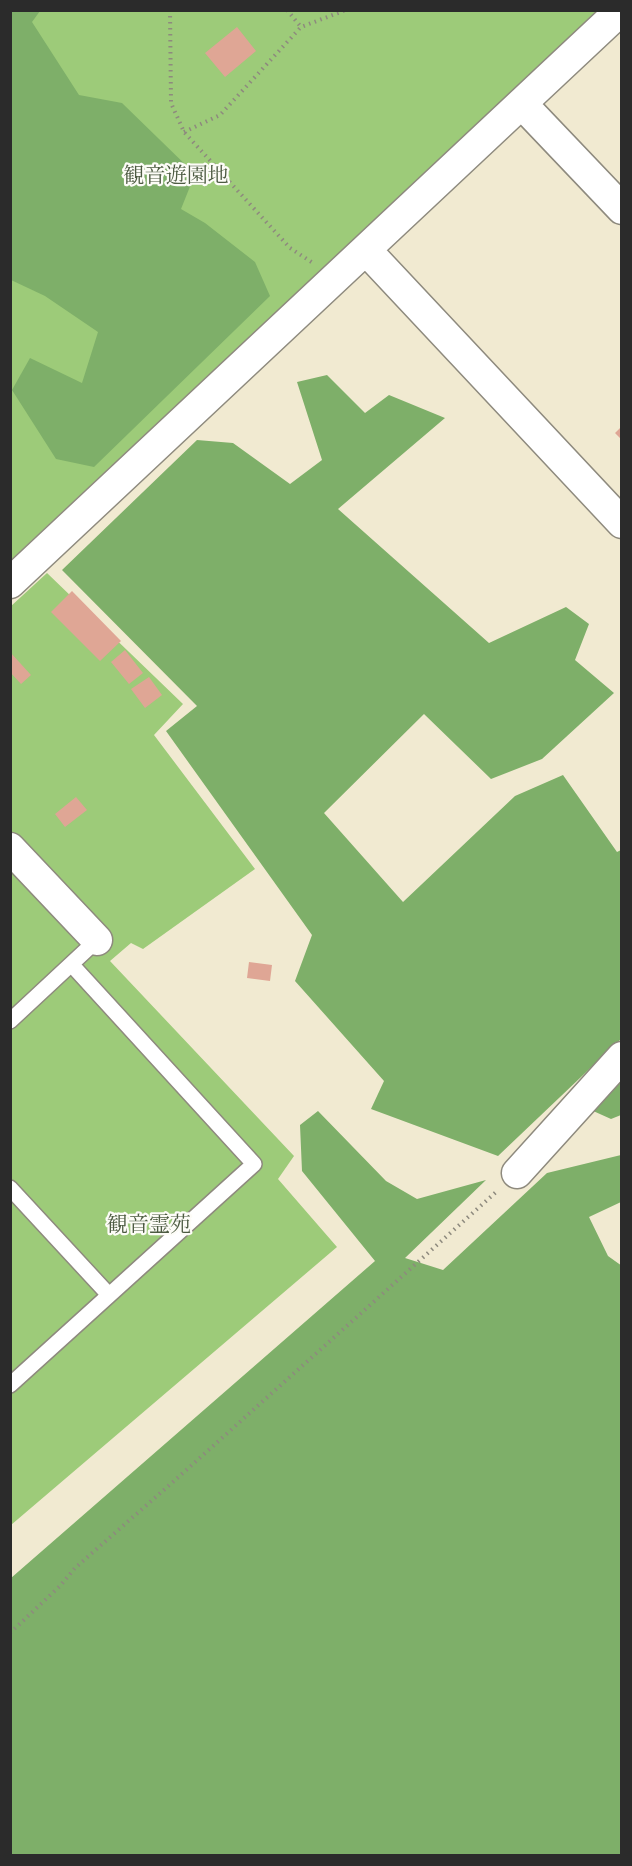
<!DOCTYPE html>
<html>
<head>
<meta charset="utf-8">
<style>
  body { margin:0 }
  #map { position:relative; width:632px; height:1866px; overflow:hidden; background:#f1ead1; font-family:"IM FELL Double Pica",serif }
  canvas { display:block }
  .frame { position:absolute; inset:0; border:12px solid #2b2b2b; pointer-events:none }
</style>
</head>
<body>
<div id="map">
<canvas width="632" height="1866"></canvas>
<div class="frame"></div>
</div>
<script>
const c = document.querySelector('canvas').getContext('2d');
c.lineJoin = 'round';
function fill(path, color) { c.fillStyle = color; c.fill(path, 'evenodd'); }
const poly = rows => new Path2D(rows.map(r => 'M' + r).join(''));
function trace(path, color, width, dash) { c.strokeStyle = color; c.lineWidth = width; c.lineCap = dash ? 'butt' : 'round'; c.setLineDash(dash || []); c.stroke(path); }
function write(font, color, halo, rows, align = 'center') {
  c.font = font + ' "IM FELL Double Pica","Noto Serif JP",serif'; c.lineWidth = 4.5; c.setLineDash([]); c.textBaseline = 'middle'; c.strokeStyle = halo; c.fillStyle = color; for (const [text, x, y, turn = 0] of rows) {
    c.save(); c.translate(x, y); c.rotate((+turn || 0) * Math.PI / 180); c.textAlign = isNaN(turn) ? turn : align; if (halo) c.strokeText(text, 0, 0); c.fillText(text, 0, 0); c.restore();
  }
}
fill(poly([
  [11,11,598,11,11,560],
  [47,573,183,704,154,735,255,869,143,949,131,943,110,961,294,1156,278,1179,337,1247,11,1525,10,607]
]), '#9dcb79');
fill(poly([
  [11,10,40,11,32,22,79,95,122,103,195,174,181,209,205,223,255,262,270,296,94,467,56,459,12,390,30,358,82,383,98,332,45,296,11,280],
  [327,375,365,413,389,395,445,418,338,509,489,643,566,607,589,624,575,660,614,693,542,759,491,779,424,714,324,813,403,902,515,796,563,775,617,852,621,850,621,1039,498,1156,371,1109,384,1081,295,981,312,935,166,731,197,706,62,570,197,440,233,443,290,484,322,460,297,382],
  [621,1071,621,1115,611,1119,591,1110],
  [318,1111,386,1181,417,1199,486,1180,405,1258,443,1270,547,1173,621,1155,621,1202,589,1217,608,1256,622,1266,621,1855,11,1855,11,1578,375,1261,302,1171,300,1125]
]), '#7eaf69');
fill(poly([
  [237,27,256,51,225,77,205,53],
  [622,426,622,440,615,433],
  [72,591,121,641,100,661,51,612],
  [125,650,143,673,129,684,111,662],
  [10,652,31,675,21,684,10,672],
  [149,677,162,695,145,708,131,689],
  [76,797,87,810,65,827,55,814],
  [249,962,272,965,270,981,247,978]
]), '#dfa695');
const lane = poly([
  [10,1021,97,940],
  [10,1188,109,1295],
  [10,1385,254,1164,72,965]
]);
const street = poly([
  [522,104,622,209],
  [366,250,622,523],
  [10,583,621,10],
  [10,848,97,940],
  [517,1173,622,1057]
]);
trace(lane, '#8e8a7e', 18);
trace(street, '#8e8a7e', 33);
trace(poly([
  [170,10,171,103,184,132,290,248,313,263],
  [287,10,301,27],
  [184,132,220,115,301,27,346,10],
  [10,1633,60,1586,75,1568,174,1481,496,1192]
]), '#8e8a7e', 4, [1.5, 4.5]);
trace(lane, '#fff', 15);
trace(street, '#fff', 30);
write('21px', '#4d5b42', '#fdfcf7', [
  ["観音遊園地",176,177],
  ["観音霊苑",149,1226]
]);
</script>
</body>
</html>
